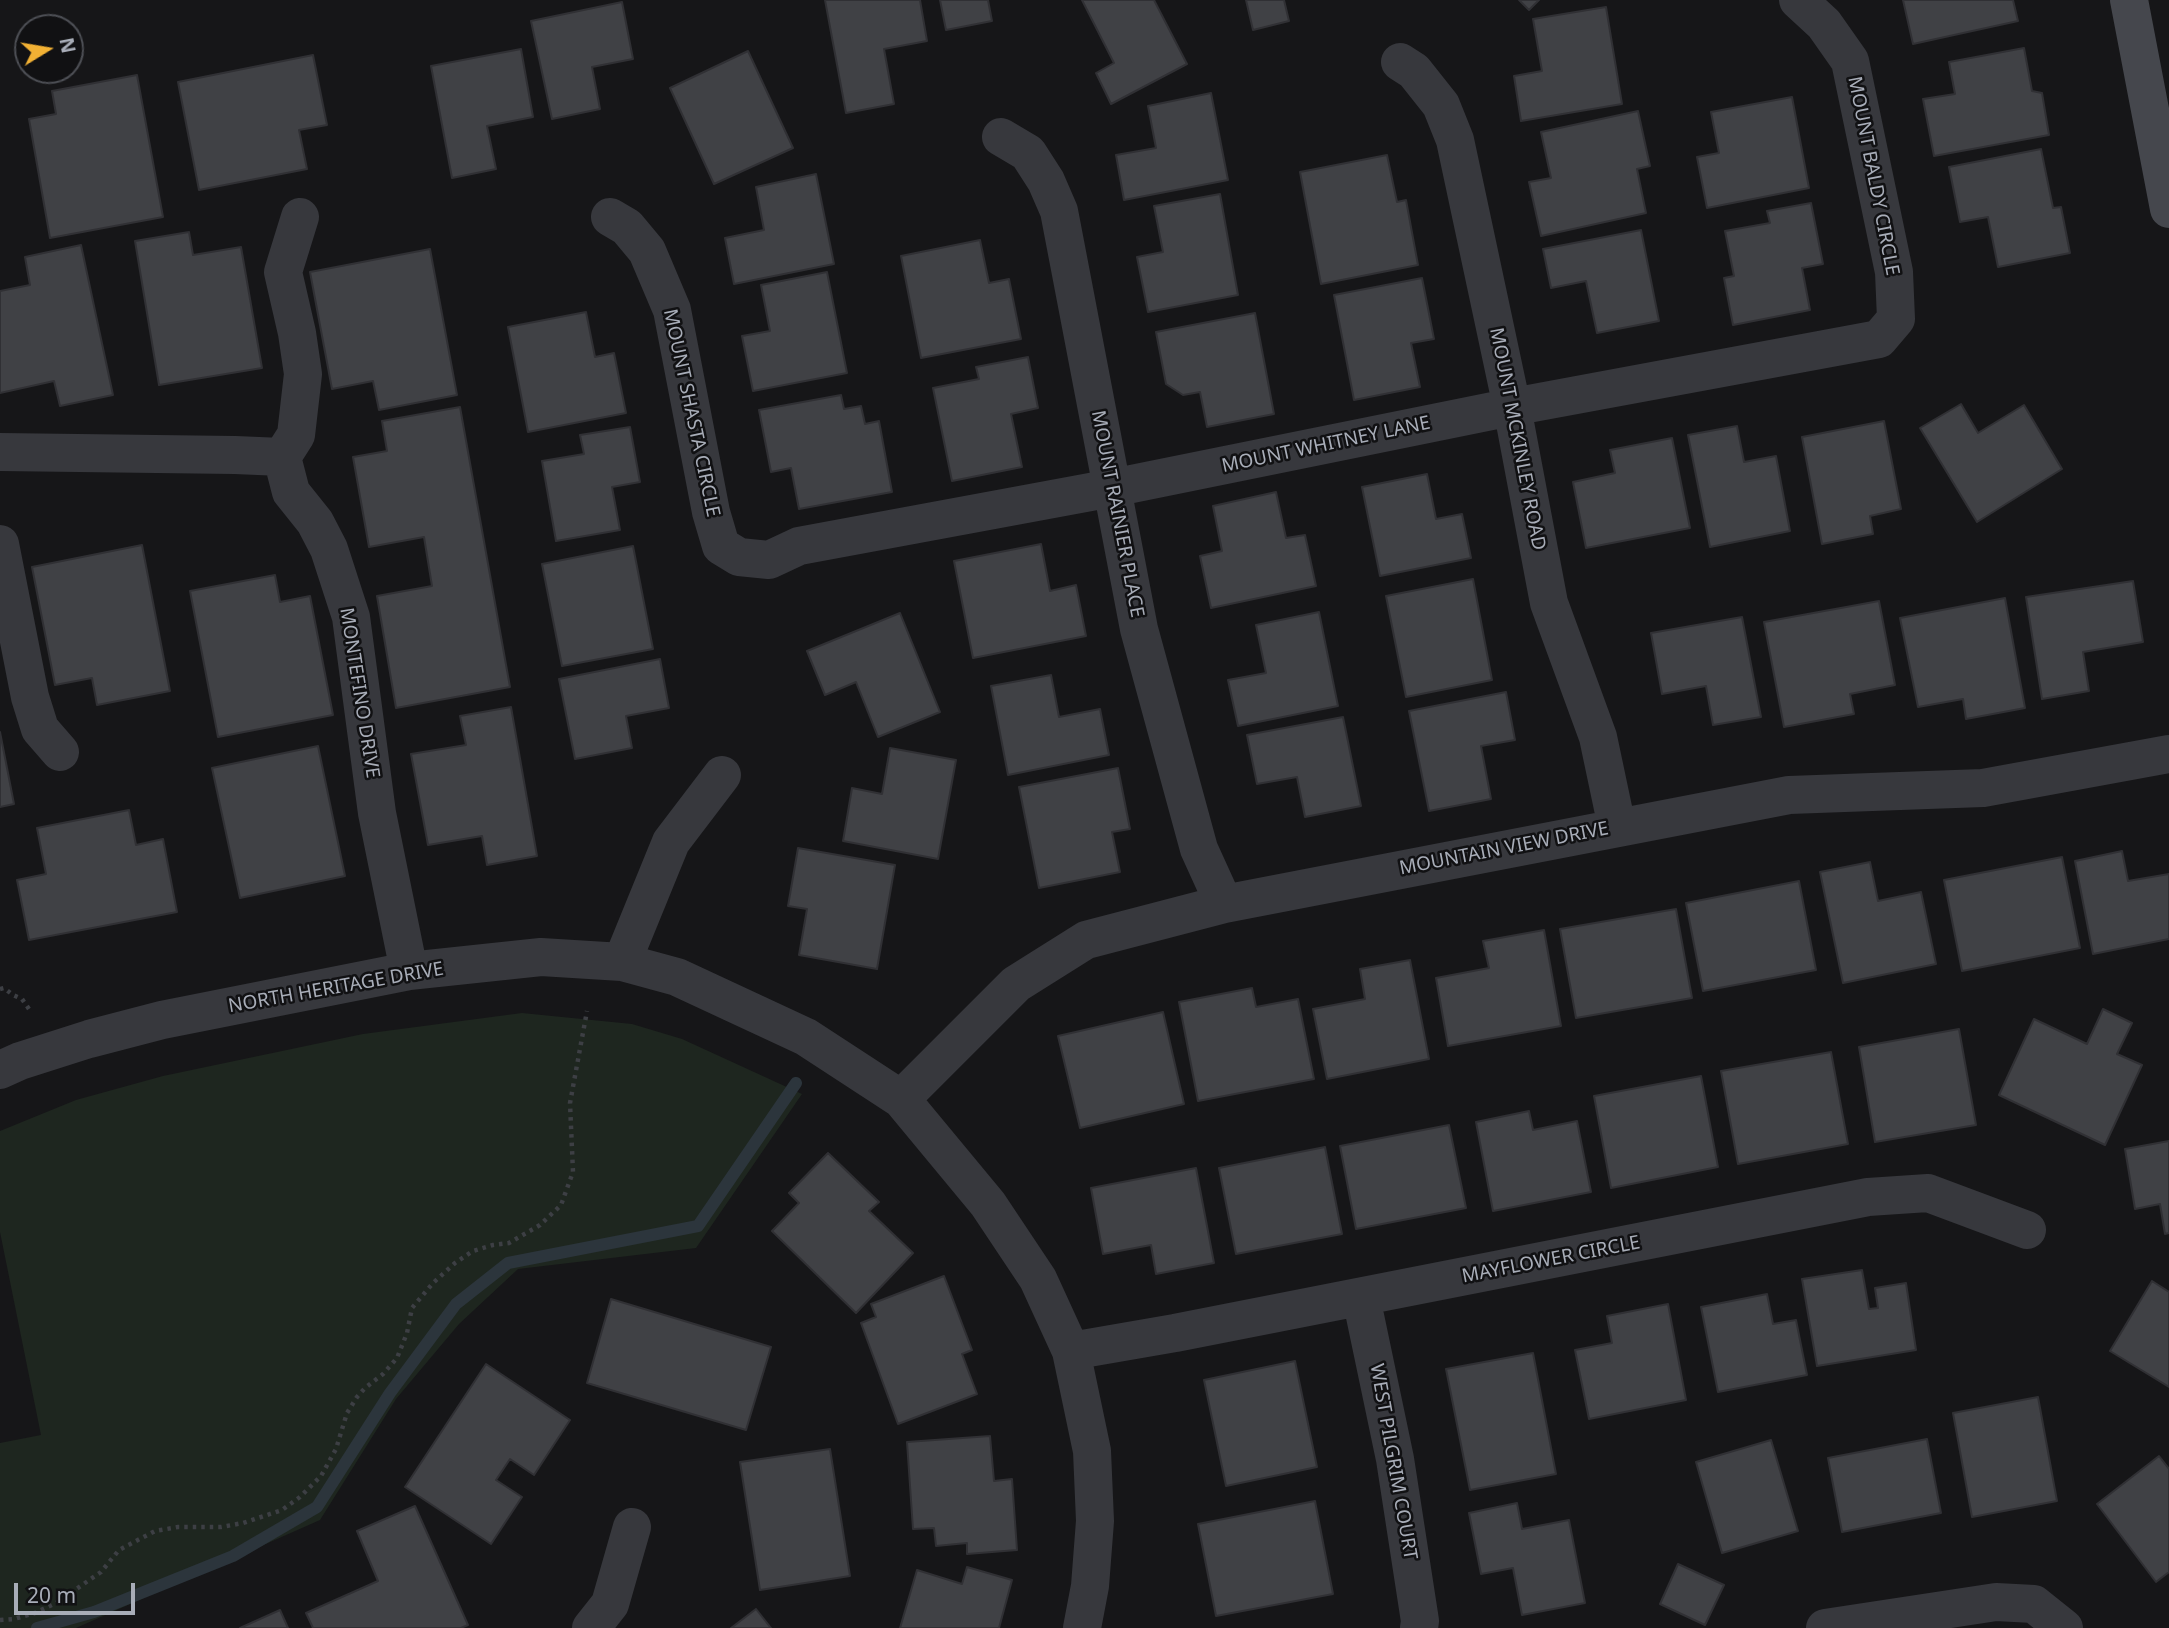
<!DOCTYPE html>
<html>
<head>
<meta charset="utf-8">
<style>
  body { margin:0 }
  #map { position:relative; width:2169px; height:1628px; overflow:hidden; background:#161618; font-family:"Noto Sans",sans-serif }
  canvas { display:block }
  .north { position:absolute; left:14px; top:14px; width:70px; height:70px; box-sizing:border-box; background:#111113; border:2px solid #4d4f55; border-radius:50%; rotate:79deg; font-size:19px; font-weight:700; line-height:28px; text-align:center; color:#a8adb8 }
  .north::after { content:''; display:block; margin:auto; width:24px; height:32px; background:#f2b134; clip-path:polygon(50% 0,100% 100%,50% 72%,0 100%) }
  .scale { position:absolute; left:14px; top:1583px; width:121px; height:32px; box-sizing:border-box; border:4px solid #a8adb8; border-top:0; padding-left:9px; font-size:21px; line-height:24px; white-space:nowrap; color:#a8adb8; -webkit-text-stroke:5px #111113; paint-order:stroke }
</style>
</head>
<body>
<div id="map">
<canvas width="2169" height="1628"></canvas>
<div class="north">N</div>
<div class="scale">20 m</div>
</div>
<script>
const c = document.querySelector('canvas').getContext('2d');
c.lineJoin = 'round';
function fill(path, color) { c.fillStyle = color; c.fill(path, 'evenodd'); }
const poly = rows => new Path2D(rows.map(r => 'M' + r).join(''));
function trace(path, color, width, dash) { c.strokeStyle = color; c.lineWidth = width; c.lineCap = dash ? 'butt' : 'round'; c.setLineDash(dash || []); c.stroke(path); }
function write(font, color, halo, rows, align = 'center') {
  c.font = font + ' "Noto Sans",sans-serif'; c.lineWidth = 5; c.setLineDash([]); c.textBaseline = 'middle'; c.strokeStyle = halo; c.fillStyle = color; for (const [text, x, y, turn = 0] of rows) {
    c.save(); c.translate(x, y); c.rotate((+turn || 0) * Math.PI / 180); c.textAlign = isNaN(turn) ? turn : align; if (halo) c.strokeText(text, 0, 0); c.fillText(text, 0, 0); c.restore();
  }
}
fill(poly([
  [522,1013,632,1024,682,1039,802,1094,696,1248,518,1269,459,1324,396,1399,320,1520,76,1628,0,1628,0,1443,41,1435,0,1232,0,1131,76,1100,163,1076,363,1034]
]), '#1e261f');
trace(poly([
  [37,1628,94,1612,233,1556,317,1507,390,1393,456,1304,508,1263,698,1226,796,1083]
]), '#2c353c', 12);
const building = poly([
  [825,0,920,0,927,41,884,49,894,104,846,113,825,0],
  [940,0,988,0,992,21,946,30,940,0],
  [1082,0,1154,0,1187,64,1111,104,1096,73,1114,63,1082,0],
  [1246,0,1284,0,1289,21,1253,30,1246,0],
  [1519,0,1539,0,1529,10,1519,0],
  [1903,0,2013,0,2018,21,1913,44,1903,0],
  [622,2,633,59,592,67,600,109,552,119,531,21,622,2],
  [1606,7,1622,104,1521,121,1514,76,1542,71,1533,19,1606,7],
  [2024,48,2032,91,2042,93,2049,135,1934,156,1923,99,1955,94,1949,62,2024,48],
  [521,49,533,117,487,126,496,169,452,178,431,66,521,49],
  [748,51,793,148,714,184,670,88,748,51],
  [313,55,327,125,299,130,307,169,199,190,178,82,313,55],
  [137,75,163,217,50,238,29,119,56,114,52,91,137,75],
  [1211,93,1228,180,1124,200,1116,155,1156,148,1148,106,1211,93],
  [1792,97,1809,188,1707,208,1697,157,1719,153,1711,112,1792,97],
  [1638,111,1650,166,1637,169,1646,213,1541,236,1529,182,1551,178,1541,132,1638,111],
  [2041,149,2053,208,2061,207,2070,253,1998,267,1988,217,1960,222,1949,167,2041,149],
  [1387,155,1397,202,1406,200,1418,265,1321,284,1300,172,1387,155],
  [816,174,834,264,734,284,725,238,764,230,756,187,816,174],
  [1220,194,1238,295,1148,312,1137,257,1163,252,1154,206,1220,194],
  [1811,203,1823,264,1802,268,1810,310,1733,325,1724,278,1734,276,1725,231,1770,223,1767,211,1811,203],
  [1641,230,1659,321,1597,333,1586,281,1551,288,1543,249,1641,230],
  [189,232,193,255,241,247,262,368,159,385,135,241,189,232],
  [980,240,989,283,1009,279,1021,339,921,358,901,256,980,240],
  [81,245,113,395,60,406,54,381,0,393,0,291,30,285,25,257,81,245],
  [430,249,457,395,379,410,373,381,332,389,310,272,430,249],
  [827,272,847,373,753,391,742,336,770,331,761,285,827,272],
  [1422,278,1434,339,1411,343,1420,387,1354,400,1334,295,1422,278],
  [586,312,595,357,614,353,626,413,528,432,508,327,586,312],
  [1255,313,1274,414,1207,427,1200,392,1183,395,1166,384,1156,332,1255,313],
  [1028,357,1038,408,1011,414,1022,467,952,481,933,388,979,379,976,367,1028,357],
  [841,395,844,409,861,406,865,424,879,421,892,492,799,509,791,468,771,472,759,410,841,395],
  [1961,404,1978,433,2024,405,2062,469,1977,522,1920,428,1961,404],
  [460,407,510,687,396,708,377,596,432,586,424,537,369,547,353,457,387,451,382,421,460,407],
  [1884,421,1901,509,1870,516,1873,534,1822,544,1802,437,1884,421],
  [1737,426,1744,462,1776,456,1790,531,1710,547,1688,435,1737,426],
  [630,427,640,482,612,487,620,530,556,541,542,461,584,454,580,435,630,427],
  [1672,438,1690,528,1586,548,1573,482,1615,473,1610,450,1672,438],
  [1427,474,1436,519,1462,514,1471,558,1380,576,1362,487,1427,474],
  [1276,492,1286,538,1305,535,1316,586,1211,608,1200,556,1222,551,1213,506,1276,492],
  [1041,544,1050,591,1076,585,1086,636,973,658,954,561,1041,544],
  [142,545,170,691,97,705,92,678,55,685,32,567,142,545],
  [633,546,653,649,562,666,542,564,633,546],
  [275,575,280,602,310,596,333,715,218,737,190,591,275,575],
  [1473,579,1492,680,1406,697,1386,596,1473,579],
  [2133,581,2143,642,2083,652,2089,691,2042,699,2026,597,2133,581],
  [2005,598,2025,708,1966,719,1963,699,1918,707,1900,618,2005,598],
  [1879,601,1895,685,1850,694,1854,714,1784,727,1764,622,1879,601],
  [1319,612,1338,706,1238,726,1228,680,1266,673,1256,625,1319,612],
  [900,613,940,712,878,737,856,682,825,695,807,651,900,613],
  [1742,617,1761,717,1713,725,1706,686,1662,694,1651,633,1742,617],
  [660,659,669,708,626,716,632,748,575,759,559,679,660,659],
  [1051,675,1059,717,1100,709,1109,755,1008,775,991,686,1051,675],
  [1506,692,1515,740,1481,746,1491,799,1429,811,1409,711,1506,692],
  [511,707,537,856,487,865,482,836,428,845,411,754,466,745,460,716,511,707],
  [1343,717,1361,806,1305,817,1297,777,1257,784,1247,735,1343,717],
  [0,732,14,804,0,807,0,732],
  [318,746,345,876,240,898,212,768,318,746],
  [890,748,956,760,938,859,843,841,852,788,882,794,890,748],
  [1118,768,1130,829,1112,832,1120,872,1039,888,1019,787,1118,768],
  [129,810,136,845,163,839,177,912,29,940,17,880,46,874,37,828,129,810],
  [798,848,895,865,877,969,799,955,807,909,788,906,798,848],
  [2122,851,2128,881,2169,874,2169,939,2093,954,2075,861,2122,851],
  [2062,857,2080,948,1962,971,1944,880,2062,857],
  [1870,862,1878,901,1921,892,1936,964,1843,983,1820,872,1870,862],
  [1799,881,1816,970,1703,991,1686,903,1799,881],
  [1676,909,1692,998,1576,1018,1560,929,1676,909],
  [1544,930,1561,1026,1448,1046,1436,978,1489,968,1483,941,1544,930],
  [1410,960,1429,1059,1327,1079,1313,1009,1365,999,1360,969,1410,960],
  [1252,988,1256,1007,1298,999,1314,1079,1198,1101,1179,1002,1252,988],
  [2103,1009,2132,1023,2117,1054,2142,1065,2105,1145,1999,1095,2034,1019,2087,1044,2103,1009],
  [1163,1012,1184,1104,1080,1128,1058,1036,1163,1012],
  [1959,1029,1976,1125,1875,1142,1859,1047,1959,1029],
  [1831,1052,1848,1144,1738,1164,1721,1071,1831,1052],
  [1701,1076,1718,1167,1611,1188,1594,1096,1701,1076],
  [1529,1111,1533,1130,1577,1121,1591,1192,1493,1211,1476,1122,1529,1111],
  [1449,1125,1466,1208,1356,1229,1340,1146,1449,1125],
  [2169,1141,2169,1233,2165,1234,2160,1204,2135,1209,2125,1149,2169,1141],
  [1325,1147,1342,1234,1236,1254,1219,1168,1325,1147],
  [828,1153,879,1202,869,1211,913,1253,856,1313,772,1231,799,1203,789,1193,828,1153],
  [1196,1168,1214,1263,1156,1274,1151,1245,1103,1254,1091,1188,1196,1168],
  [1862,1270,1869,1309,1878,1308,1875,1288,1906,1283,1916,1350,1817,1366,1802,1279,1862,1270],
  [944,1276,972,1350,962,1354,977,1394,898,1424,861,1323,876,1317,871,1304,944,1276],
  [2152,1281,2169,1292,2169,1387,2110,1351,2152,1281],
  [1767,1294,1773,1324,1796,1320,1807,1375,1718,1392,1701,1307,1767,1294],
  [611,1299,771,1347,746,1430,587,1383,611,1299],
  [1668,1304,1686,1400,1589,1419,1575,1350,1612,1343,1607,1316,1668,1304],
  [1533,1353,1556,1474,1470,1490,1446,1369,1533,1353],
  [1295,1361,1317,1467,1226,1486,1204,1380,1295,1361],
  [486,1364,570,1420,534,1475,510,1459,496,1480,522,1497,491,1544,405,1487,486,1364],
  [2038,1397,2057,1501,1972,1517,1953,1413,2038,1397],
  [990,1436,994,1481,1012,1479,1017,1550,967,1554,967,1543,936,1546,934,1528,913,1529,907,1442,990,1436],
  [1927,1439,1941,1513,1842,1532,1828,1458,1927,1439],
  [1771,1440,1798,1531,1722,1553,1696,1462,1771,1440],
  [830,1449,850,1576,760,1590,740,1462,830,1449],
  [2159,1456,2169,1469,2169,1572,2156,1582,2097,1504,2159,1456],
  [1315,1501,1333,1594,1216,1616,1198,1524,1315,1501],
  [1517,1503,1522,1529,1569,1520,1585,1603,1522,1615,1513,1568,1481,1574,1469,1513,1517,1503],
  [415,1506,468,1625,461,1628,313,1628,306,1613,378,1581,357,1531,415,1506],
  [1678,1564,1724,1585,1705,1625,1660,1604,1678,1564],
  [967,1567,1012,1580,999,1628,900,1628,917,1570,962,1584,967,1567],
  [756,1609,771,1628,731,1628,756,1609],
  [280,1610,288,1628,240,1628,280,1610]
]);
fill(building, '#404145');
trace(building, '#303034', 2);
trace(poly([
  [0,989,4,988,13,995,22,999,29,1009],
  [0,1620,14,1619,35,1613,56,1603,101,1572,119,1550,155,1531,178,1527,221,1527,243,1523,282,1510,300,1497,321,1476,336,1449,347,1413,357,1397,365,1388,383,1374,397,1358,407,1333,412,1308,433,1283,455,1263,473,1251,493,1245,509,1243,540,1225,561,1205,573,1172,570,1103,587,1011]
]), '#3d3f44', 4.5, [3.5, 5]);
trace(poly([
  [1400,62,1414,71,1441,105,1455,140,1512,407,1549,603,1598,737,1617,827],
  [1001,137,1028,153,1046,181,1059,211,1139,629,1199,849,1224,904],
  [610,217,627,227,647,251,672,310,711,512,721,546,739,557,769,560,799,546,1112,488,1512,407,1879,339,1896,319,1894,272,1850,61,1824,24,1798,0],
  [0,452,235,455,282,457,291,492,315,522,329,549,351,617,377,813,409,971],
  [282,457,296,435,303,374,297,333,283,272,300,217],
  [0,544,30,697,40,729,60,752],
  [622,962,671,842,722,775],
  [0,1070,20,1061,89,1039,162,1020,409,971,541,957,622,962,677,977,806,1037,901,1099,988,1204,1038,1279,1071,1351,1092,1451,1095,1521,1090,1586,1082,1628],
  [901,1099,1016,984,1086,940,1224,904,1789,795,1983,788,2169,754],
  [1361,1297,1395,1459,1420,1621,1419,1628],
  [1071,1351,1175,1333,1868,1197,1928,1193,2027,1230],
  [591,1628,610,1604,632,1527],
  [1825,1628,1996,1602,2034,1604,2064,1628]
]), '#37383d', 38);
trace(poly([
  [2129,0,2169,209]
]), '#45474d', 38);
write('19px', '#a8adb8', '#111113', [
  ["MOUNT BALDY CIRCLE",1873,176,79],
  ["MOUNT SHASTA CIRCLE",691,413,78],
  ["MOUNT MCKINLEY ROAD",1517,439,79],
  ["MOUNT WHITNEY LANE",1326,445,-12],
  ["MOUNT RAINIER PLACE",1117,514,79],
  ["MONTEFINO DRIVE",359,693,81],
  ["MOUNTAIN VIEW DRIVE",1504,849,-11],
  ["NORTH HERITAGE DRIVE",336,988,-10],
  ["MAYFLOWER CIRCLE",1551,1260,-11],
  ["WEST PILGRIM COURT",1393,1462,80]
]);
</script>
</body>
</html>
